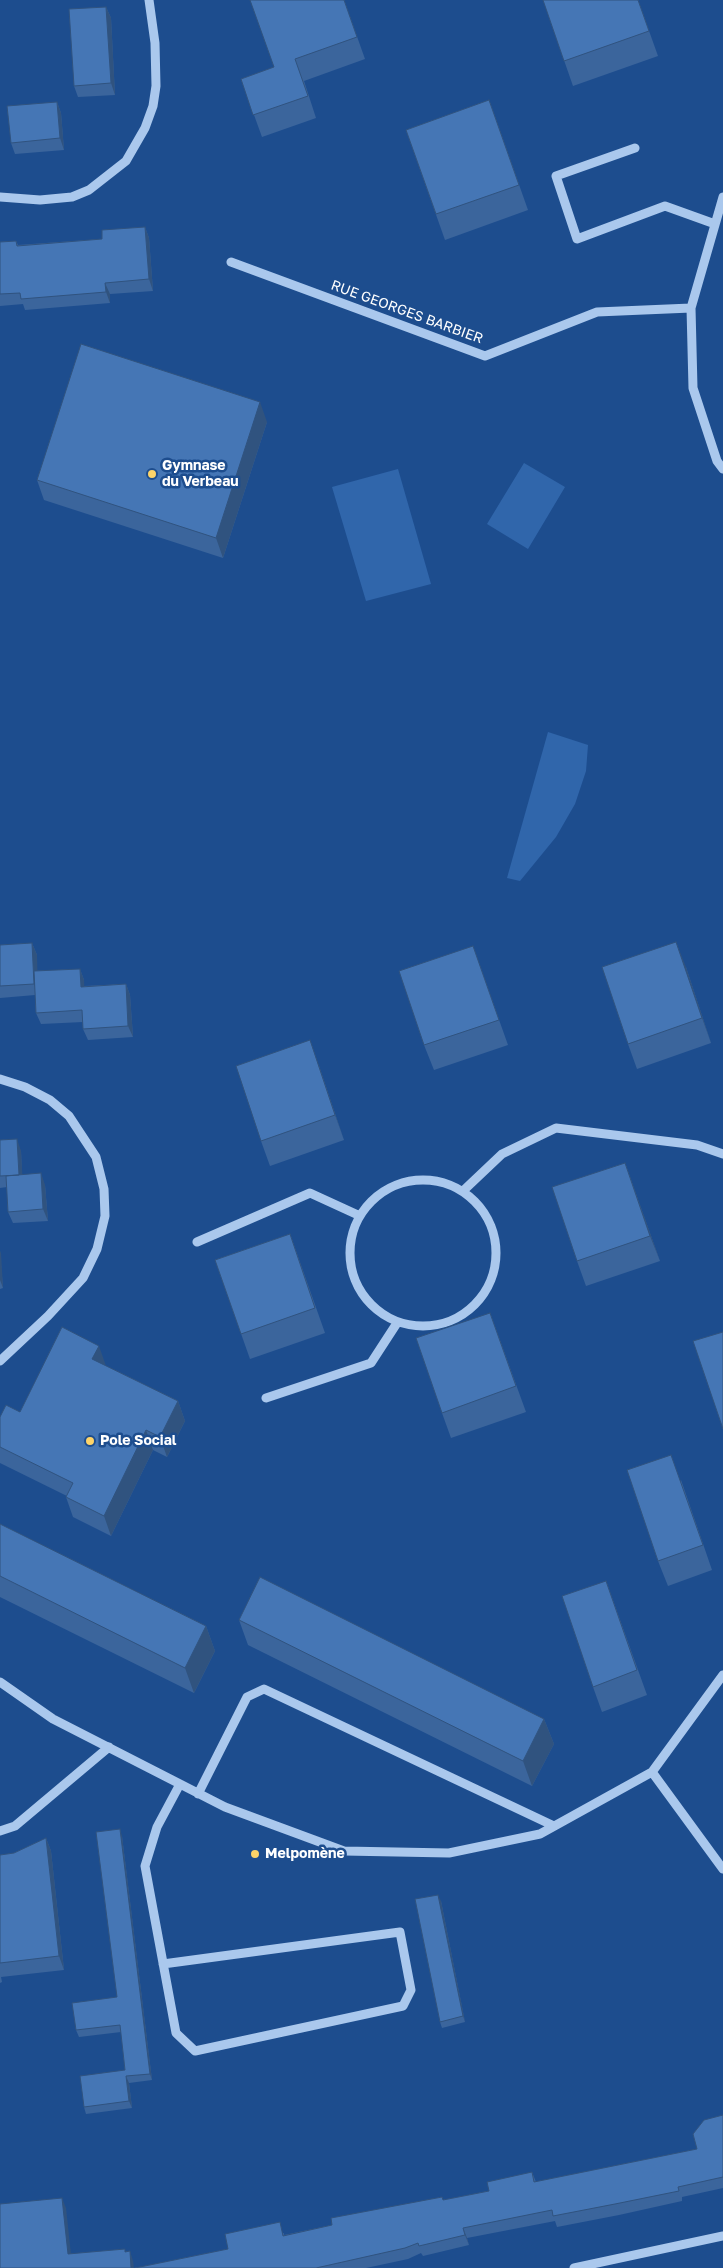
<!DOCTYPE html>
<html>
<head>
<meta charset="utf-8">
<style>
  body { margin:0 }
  canvas { display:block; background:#1d4d8e }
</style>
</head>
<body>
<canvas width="723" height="2268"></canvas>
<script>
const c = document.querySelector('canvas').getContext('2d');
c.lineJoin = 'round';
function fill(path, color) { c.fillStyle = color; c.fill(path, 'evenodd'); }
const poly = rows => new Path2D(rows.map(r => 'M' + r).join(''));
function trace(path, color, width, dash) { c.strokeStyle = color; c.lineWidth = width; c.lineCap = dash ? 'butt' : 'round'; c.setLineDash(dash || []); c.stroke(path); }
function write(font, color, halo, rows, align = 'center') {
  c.font = font + ' "Golos Text",sans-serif'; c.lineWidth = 5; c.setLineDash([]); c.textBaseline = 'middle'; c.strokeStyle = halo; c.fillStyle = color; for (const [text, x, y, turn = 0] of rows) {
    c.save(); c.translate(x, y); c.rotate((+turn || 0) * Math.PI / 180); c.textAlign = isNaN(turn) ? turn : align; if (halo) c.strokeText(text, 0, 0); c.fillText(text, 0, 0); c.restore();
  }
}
fill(poly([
  [524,463,565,487,528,549,487,524],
  [398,469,431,584,366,601,332,487],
  [548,732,588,745,586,771,575,804,556,837,520,881,507,878]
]), '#3066ab');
trace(poly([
  [635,148,556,176,577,239,665,206,715,224],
  [0,197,40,200,72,197,89,190,126,161,145,128,153,106,156,86,155,43,149,0],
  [231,262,485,356,597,312,691,308,693,388,717,461,723,469],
  [691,308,723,197],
  [0,1079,25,1087,50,1100,69,1116,96,1157,104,1189,105,1216,97,1249,83,1278,48,1316,0,1361],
  '350 1253a73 73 0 1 1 146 0a73 73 0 1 1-146 0Z',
  [464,1190,502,1154,556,1128,697,1145,723,1154],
  [197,1242,310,1193,358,1215],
  [266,1398,371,1363,397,1323],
  [0,1682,53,1719,225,1807,344,1851,449,1853,540,1834,652,1772,723,1675],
  [652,1772,723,1869],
  [198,1794,247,1697,264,1689,554,1826],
  [0,1831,15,1826,109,1747],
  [163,1964,400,1932,411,1990,403,2006,195,2051,176,2033,145,1866,157,1827,180,1784],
  [574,2268,723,2236]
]), '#aac8ed', 9);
fill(poly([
  [344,0,365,59,304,81,316,118,262,137,241,79,274,67],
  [543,0,638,0,658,56,573,86],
  [106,7,111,18,115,95,78,97,74,86],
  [489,100,528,210,445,240,406,130],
  [57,102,61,113,64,150,15,154,11,143],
  [145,227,149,238,153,291,110,294,110,303,25,310,23,304,0,306,0,242,16,241,18,245,102,239],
  [267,422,223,558,44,500,37,480],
  [32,943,37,955,37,971,80,969,84,980,84,986,126,984,130,995,133,1037,88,1040,83,1029,83,1022,41,1024,36,1013,35,995,0,998,0,945],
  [686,967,711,1043,637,1069,628,1044],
  [482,972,508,1045,434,1070,424,1045],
  [319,1066,344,1140,270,1166,261,1141],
  [0,1140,21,1151,22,1175,45,1185,48,1221,13,1223,8,1212,7,1187,0,1188],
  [625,1163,660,1261,586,1286,577,1261],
  [290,1234,325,1333,250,1359,215,1260],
  [0,1251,3,1288,0,1289],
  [490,1313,526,1412,451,1438,442,1413],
  [106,1366,178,1401,185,1421,167,1457,153,1450,111,1536,73,1517,66,1497,67,1496,0,1463,0,1417,20,1412],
  [681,1480,712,1570,668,1586,658,1561],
  [0,1524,206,1626,215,1651,194,1693,0,1597],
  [606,1581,647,1695,602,1712,593,1687],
  [239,1620,544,1719,554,1744,532,1786,248,1645],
  [122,1836,152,2080,129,2083,132,2108,86,2114,84,2107,125,2070,121,2032,79,2037,76,2030,117,1997],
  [46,1838,51,1851,64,1970,1,1977,2,1982,0,1983,0,1855,14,1853],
  [441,1901,465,2022,442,2028,440,2022],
  [723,2115,723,2188,682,2197,682,2201,619,2215,557,2227,555,2221,467,2238,469,2245,423,2256,421,2253,408,2259,366,2268,135,2268,228,2249,284,2233,284,2235,332,2225,442,2197,443,2200,489,2191,532,2172,536,2182,697,2149]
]), '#3b659c');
fill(poly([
  [106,7,111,18,115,95,111,83],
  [57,102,61,113,64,150,60,138],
  [145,227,149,238,153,291,149,279],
  [105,283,110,294,110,303,106,292],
  [260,402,267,422,223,558,216,538],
  [676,942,686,967,711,1043,702,1018],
  [32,943,37,955,38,995,34,984],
  [80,969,84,980,85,998,81,987],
  [126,984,130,995,133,1037,128,1026],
  [310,1040,319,1066,344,1140,335,1115],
  [17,1139,21,1151,23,1186,19,1175],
  [625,1163,634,1188,660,1261,650,1236],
  [41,1173,45,1185,48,1221,43,1209],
  [0,1251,1,1253,3,1288,0,1280],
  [99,1346,106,1366,92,1359],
  [178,1401,185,1421,167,1457,160,1437],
  [146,1430,153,1450,111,1536,104,1516],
  [206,1626,215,1651,194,1693,185,1668],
  [544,1719,554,1744,532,1786,523,1761],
  [120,1829,122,1836,152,2080,150,2074],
  [46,1838,51,1851,64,1970,59,1956],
  [438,1895,441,1901,465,2022,463,2016],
  [126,2076,129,2083,132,2108,129,2101],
  [62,2198,66,2208,72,2264,68,2254],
  [463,2228,467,2238,469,2245,465,2235],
  [130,2251,133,2261,134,2268,131,2268]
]), '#30537f');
const building = poly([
  [250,0,344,0,357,37,295,59,308,96,253,115,241,79,274,67,250,0],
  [543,0,638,0,649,31,564,61,543,0],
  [106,7,111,83,74,86,69,9,106,7],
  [489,100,519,185,436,214,406,130,489,100],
  [57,102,60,138,11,143,7,106,57,102],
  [145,227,149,279,105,283,106,292,21,299,20,293,0,294,0,242,16,241,17,246,102,239,102,230,145,227],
  [81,344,260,402,216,538,37,480,81,344],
  [676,942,702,1018,628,1044,602,967,676,942],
  [32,943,34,984,0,986,0,945,32,943],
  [473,946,499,1020,424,1045,399,971,473,946],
  [80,969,81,987,126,984,128,1026,83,1029,82,1010,36,1013,34,971,80,969],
  [310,1040,335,1115,261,1141,236,1066,310,1040],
  [17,1139,19,1175,0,1176,0,1140,17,1139],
  [625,1163,650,1236,577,1261,552,1187,625,1163],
  [41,1173,43,1209,8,1212,6,1176,41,1173],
  [290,1234,315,1308,241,1334,215,1260,290,1234],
  [490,1313,516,1386,442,1413,416,1338,490,1313],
  [62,1327,99,1346,92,1359,178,1401,160,1437,146,1430,104,1516,66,1497,73,1483,0,1447,0,1417,6,1405,20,1412,62,1327],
  [723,1332,723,1429,693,1341,723,1332],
  [671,1455,703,1545,658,1561,627,1470,671,1455],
  [0,1524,206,1626,185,1668,0,1576,0,1524],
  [260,1577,544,1719,523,1761,239,1620,260,1577],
  [606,1581,637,1670,593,1687,562,1596,606,1581],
  [120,1829,150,2074,126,2076,129,2101,84,2107,80,2076,125,2070,120,2025,76,2030,72,2003,117,1997,96,1832,120,1829],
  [46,1838,59,1956,0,1963,0,1855,14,1853,46,1838],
  [438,1895,463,2016,440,2022,415,1899,438,1895],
  [723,2115,723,2177,678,2187,679,2191,615,2204,553,2216,552,2210,463,2228,465,2235,419,2246,418,2243,405,2248,316,2268,135,2268,228,2249,225,2234,280,2222,283,2236,332,2225,331,2218,442,2197,443,2200,489,2191,487,2182,532,2172,534,2182,697,2149,693,2134,704,2120,723,2115],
  [62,2198,68,2254,125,2249,125,2252,130,2251,131,2268,0,2268,0,2204,62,2198]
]);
fill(building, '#4576b5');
trace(building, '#30537f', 1);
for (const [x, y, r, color] of [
  [152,474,5,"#fdd469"],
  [90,1441,5,"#fdd469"],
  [255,1854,5,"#fdd469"]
]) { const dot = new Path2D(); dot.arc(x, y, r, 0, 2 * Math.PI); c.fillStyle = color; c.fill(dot); trace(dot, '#1d4d8e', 2); }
write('14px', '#fff', '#1d4d8e', [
  ["RUE GEORGES BARBIER",407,312,20]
]);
write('bold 14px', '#fff', '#1d4d8e', [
  ["Gymnase",162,466],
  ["du Verbeau",162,482],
  ["Pole Social",100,1441],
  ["Melpomène",265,1854]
], 'left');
</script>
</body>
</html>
